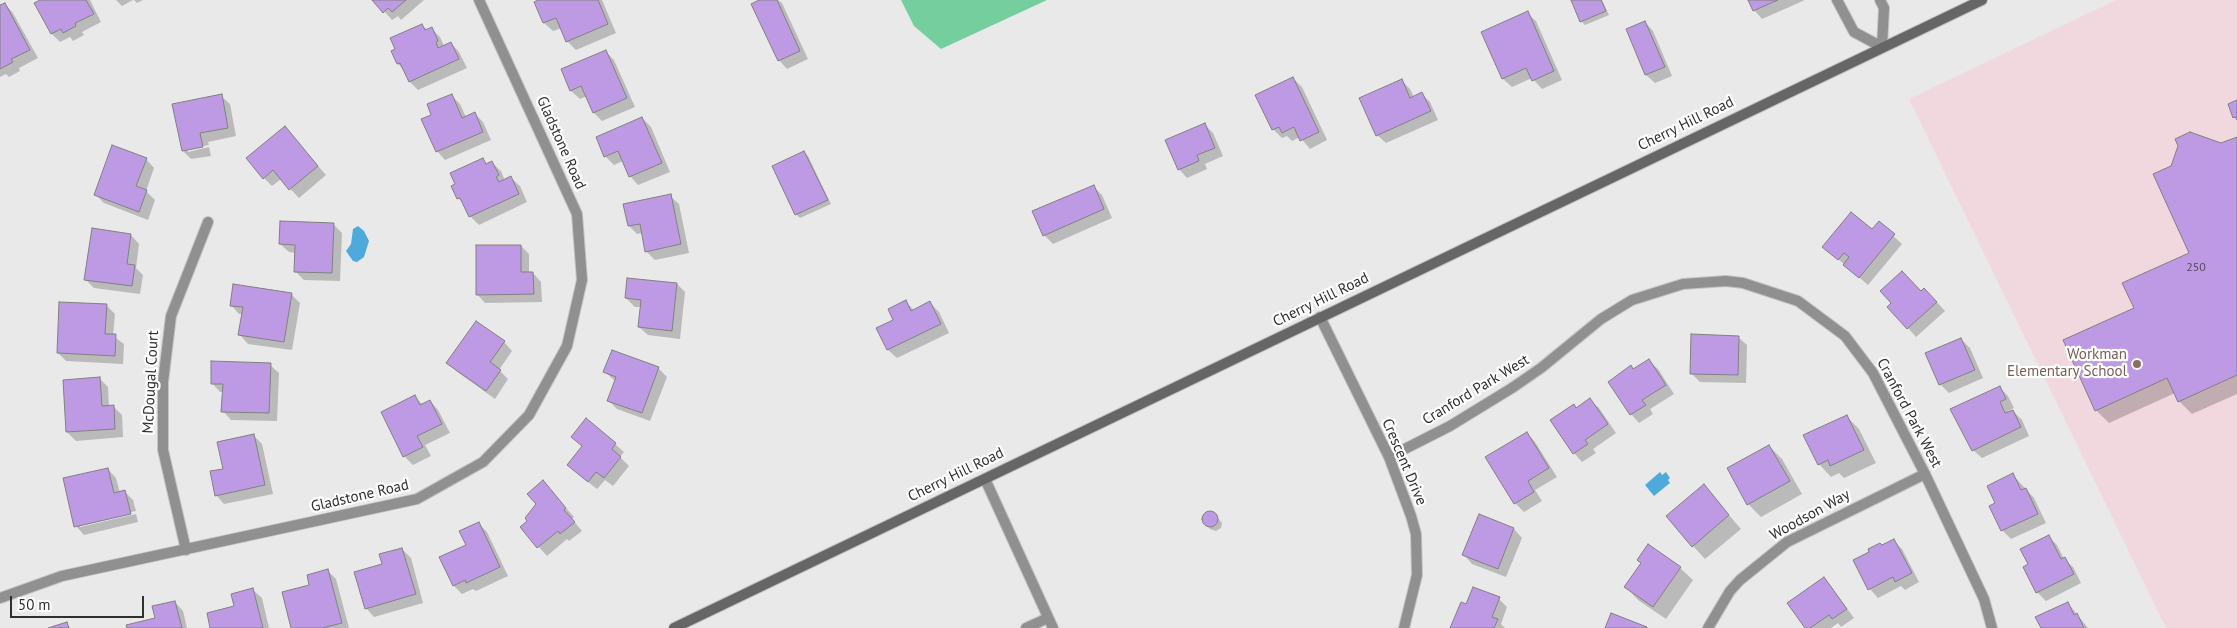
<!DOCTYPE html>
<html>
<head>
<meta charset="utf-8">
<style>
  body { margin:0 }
  #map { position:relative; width:2237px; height:628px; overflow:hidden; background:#e9e9ea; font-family:"PT Sans",sans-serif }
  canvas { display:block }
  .scale { position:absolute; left:10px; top:596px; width:134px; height:22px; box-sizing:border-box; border:2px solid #2f2f2f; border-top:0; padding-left:6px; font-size:15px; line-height:18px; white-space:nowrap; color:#2f2f2f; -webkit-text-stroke:4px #fff; paint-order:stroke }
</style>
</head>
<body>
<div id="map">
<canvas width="2237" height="628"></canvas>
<div class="scale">50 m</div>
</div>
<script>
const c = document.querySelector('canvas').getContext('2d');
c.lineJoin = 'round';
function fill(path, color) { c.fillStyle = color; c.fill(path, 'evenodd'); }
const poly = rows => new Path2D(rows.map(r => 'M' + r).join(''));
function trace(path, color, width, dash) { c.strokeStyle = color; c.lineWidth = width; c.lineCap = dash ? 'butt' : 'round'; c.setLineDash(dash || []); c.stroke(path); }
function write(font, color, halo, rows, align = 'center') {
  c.font = font + ' "PT Sans",sans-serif'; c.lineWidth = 4.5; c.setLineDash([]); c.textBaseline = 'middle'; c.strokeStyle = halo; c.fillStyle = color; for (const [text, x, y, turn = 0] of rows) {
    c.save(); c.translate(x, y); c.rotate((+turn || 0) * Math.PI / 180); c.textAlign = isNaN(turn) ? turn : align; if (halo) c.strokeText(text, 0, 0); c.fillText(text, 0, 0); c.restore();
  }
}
fill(poly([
  [2116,0,2237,0,2237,628,2166,628,1909,99]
]), '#f1d7de');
fill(poly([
  [901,0,1047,0,941,49,914,26]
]), '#74ce9e');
fill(poly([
  [358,226,364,231,369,241,364,257,357,262,353,261,346,251,351,244,353,229],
  [1660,472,1662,475,1666,472,1670,478,1668,480,1670,483,1654,496,1645,485]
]), '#4eaada');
fill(poly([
  [42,0,90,0,101,22,82,32,84,35,73,41,70,37,60,42,52,34],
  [116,0,133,0,122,6],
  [134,0,143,0,137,3],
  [374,0,424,0,401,20,398,16,392,20],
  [541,0,602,0,616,33,576,50,567,41,562,28,553,31,544,23,536,2],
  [762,0,778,0,782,3,808,59,787,69,779,60],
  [1572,0,1602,0,1609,15,1585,25,1581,21],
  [1749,0,1805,0,1762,19,1754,10],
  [5,4,13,13,38,58,19,68,20,71,9,77,6,74,0,77,0,7],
  [1527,13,1536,21,1562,80,1542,89,1532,78,1512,87,1503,79,1483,33],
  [1645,22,1653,31,1672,76,1655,83,1646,75,1627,30],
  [422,25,427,30,432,29,440,37,444,46,451,43,459,52,467,68,418,90,410,82,404,70,398,64],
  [606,52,614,60,635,107,602,121,594,113,587,96,580,99,571,91,562,70],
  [1293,78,1302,87,1327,140,1310,149,1300,137,1292,141,1287,136,1282,138,1273,129],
  [1402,81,1410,89,1414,97,1422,94,1430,102,1438,120,1386,143,1377,135],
  [451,95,460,104,466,117,474,113,483,122,491,140,445,160,437,151,433,115],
  [221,96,230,104,236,136,208,142,209,145,188,149,188,152,209,147,211,156,191,159,183,151,174,105],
  [642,118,651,127,670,172,638,185,630,176,623,161,614,165,605,156],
  [1204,124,1213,133,1223,156,1205,164,1207,169,1187,178,1179,169],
  [285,128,326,175,299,198,281,179,272,186,264,178],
  [2237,138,2237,394,2192,414,2179,401,2175,393,2109,423,2096,410,2135,309,2191,253,2221,144],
  [804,152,808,156,831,204,800,218,796,214,774,166],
  [146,159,154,168,146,191,155,200,148,220,104,203,95,194],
  [482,159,488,165,492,163,501,171,505,181,511,178,520,186,527,202,479,225,470,216,465,204,458,198],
  [1093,186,1102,195,1112,218,1053,244,1044,235],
  [670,196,679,204,689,253,655,260,646,251,643,233,637,234,629,226],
  [1879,223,1902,244,1868,285,1824,247,1872,231],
  [333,224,342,233,340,281,304,280,295,271,296,253,289,252,280,244],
  [131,235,139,244,136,268,143,275,140,294,94,288,85,279],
  [521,246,529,254,529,273,533,273,541,282,542,302,485,303,477,294],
  [677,284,685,292,680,339,648,335,639,327,641,307,635,307,626,298],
  [1921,292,1933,298,1945,311,1916,337,1908,328],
  [291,294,300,303,292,350,248,344,240,335,243,314,239,314,231,305],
  [905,301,915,311,930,303,939,312,949,333,897,358,888,350,878,329,895,321],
  [106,305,115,314,113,336,124,344,123,364,66,361,58,353],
  [1738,337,1747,345,1746,383,1700,382,1691,373],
  [1961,339,1970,348,1983,378,1949,393,1940,384],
  [504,342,512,351,499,370,508,379,495,399,456,371,448,363],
  [1649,361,1658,369,1674,394,1650,409,1653,414,1639,423,1631,414],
  [270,365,279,373,277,421,231,420,223,411,223,392,220,392,212,383],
  [658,368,667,377,650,421,617,409,608,400,615,381,605,372],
  [100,379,108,387,109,407,113,406,122,415,123,437,76,441,67,432,64,381],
  [2000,388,2008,396,2014,408,2008,411,2009,413,2013,411,2022,420,2029,436,1982,458,1973,450],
  [415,397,423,405,430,401,438,410,450,433,425,445,431,456,413,465,404,456],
  [1590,400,1599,408,1616,433,1593,449,1596,453,1582,462,1574,453,1574,406,1577,409],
  [1846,416,1859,429,1876,463,1844,478,1839,473,1831,477,1819,464],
  [1527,433,1535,442,1557,477,1535,490,1542,501,1524,512,1515,503],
  [254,436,262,444,273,494,224,504,216,495],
  [615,444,624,452,620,457,629,466,613,486,605,480,597,489,577,473],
  [1769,446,1782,459,1802,494,1761,517,1748,504],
  [108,469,116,478,120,493,125,492,133,500,136,511,80,524,80,527,136,514,138,522,84,535,76,526],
  [2013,475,2034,498,2046,523,2011,539,2003,531,1991,507,1997,504],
  [543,482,574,517,572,519,582,531,569,541,567,539,547,556,521,527,529,521,537,504],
  [1704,486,1741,529,1705,559,1693,546],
  [1210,512,1215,515,1222,523,1221,528,1216,531,1210,529,1203,520,1204,515],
  [1479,515,1514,529,1522,538,1506,577,1472,564,1464,555],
  [478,523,487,532,508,576,476,591,473,589,462,594,454,586,441,558,467,545],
  [2048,536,2057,545,2064,559,2073,567,2081,583,2046,601,2037,592,2030,565],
  [1893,540,1902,549,1919,582,1905,590,1901,586,1878,598,1870,589,1870,550],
  [402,549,411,558,423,603,374,617,366,608,384,565],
  [1642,563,1680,568,1693,580,1666,619,1638,600,1626,587],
  [328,571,336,579,349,628,292,628,311,586],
  [1824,578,1854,618,1841,627,1838,623,1831,628,1806,628],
  [253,590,262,598,269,628,212,628],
  [1499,599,1507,607,1501,624,1505,628,1452,628,1467,605],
  [175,602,183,611,187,628,128,628,157,619],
  [2068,603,2088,628,2043,628]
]), '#0003');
const building = poly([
  [40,0,86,0,94,14,75,23,76,26,63,33,61,29,51,34,34,3,40,0],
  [372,0,406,0,392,12,388,8,383,13,372,0],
  [538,0,598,0,608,24,566,42,556,18,543,23,534,2,538,0],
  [759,0,777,0,800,51,778,61,751,4,759,0],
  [1571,0,1601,0,1606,11,1580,22,1571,0],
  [1748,0,1778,0,1753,11,1748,0],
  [5,3,30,50,11,59,13,62,0,69,0,5,5,3],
  [1528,11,1554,71,1532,81,1526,68,1502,79,1481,32,1528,11],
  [1645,21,1665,67,1645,75,1626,29,1645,21],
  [422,24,425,30,432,27,438,41,436,42,438,48,451,42,459,59,409,82,400,63,397,64,391,51,395,49,390,38,422,24],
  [606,50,627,98,593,113,581,86,570,91,561,69,606,50],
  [1293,77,1319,132,1300,141,1294,127,1282,133,1279,127,1272,130,1255,95,1293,77],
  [1402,79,1410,98,1422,92,1431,111,1376,136,1359,98,1402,79],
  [222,94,228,128,200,133,203,147,182,151,172,104,222,94],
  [452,94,462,118,475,112,483,132,436,152,421,119,431,115,427,104,452,94],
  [2237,100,2237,120,2235,117,2233,118,2228,104,2237,100],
  [642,117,662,163,629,177,618,151,604,157,596,137,642,117],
  [1205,123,1215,148,1197,155,1199,161,1178,170,1165,140,1205,123],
  [285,126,318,166,289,190,273,170,263,179,246,158,285,126],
  [2190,132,2221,143,2237,137,2237,375,2178,402,2167,378,2095,411,2063,340,2134,308,2122,283,2189,253,2153,174,2171,166,2178,146,2175,139,2190,132],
  [112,145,147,158,136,186,147,190,139,212,94,195,112,145],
  [804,151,828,200,795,215,772,166,804,151],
  [483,158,486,164,492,161,499,175,496,177,499,182,511,176,519,194,469,217,460,198,457,199,451,186,455,184,450,173,483,158],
  [1094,185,1104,209,1043,236,1032,211,1094,185],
  [671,194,681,244,645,252,640,224,628,226,623,204,671,194],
  [1851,212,1872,229,1879,221,1895,234,1859,278,1843,265,1849,257,1844,253,1838,260,1822,247,1851,212],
  [280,221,334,223,332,273,294,272,295,245,279,244,280,221],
  [92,228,131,234,127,264,135,265,132,286,84,280,92,228],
  [476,245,521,245,521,272,533,272,534,294,476,295,476,245],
  [1902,271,1921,291,1924,288,1937,302,1907,329,1887,307,1891,303,1880,291,1902,271],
  [627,278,677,283,672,331,638,327,641,300,625,298,627,278],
  [233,284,292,293,284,342,238,335,243,307,230,306,233,284],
  [906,300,911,311,930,301,941,324,887,350,876,328,893,320,888,309,906,300],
  [59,302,107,304,105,334,116,334,115,356,57,353,59,302],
  [476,321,505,341,490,362,501,370,486,391,446,363,476,321],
  [1691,334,1739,336,1738,375,1690,374,1691,334],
  [1961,338,1975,370,1939,385,1925,353,1961,338],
  [612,350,659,367,642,413,607,401,616,377,603,372,612,350],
  [1649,359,1666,385,1642,400,1646,405,1630,415,1608,382,1631,365,1633,369,1649,359],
  [211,361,271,363,269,413,221,412,223,384,211,384,211,361],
  [100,377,102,406,114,405,115,429,66,432,63,380,100,377],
  [2000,386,2006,399,2000,402,2005,413,2013,410,2021,427,1972,451,1950,409,2000,386],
  [415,395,420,405,430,400,442,424,417,436,423,447,403,457,381,412,415,395],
  [1590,398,1608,424,1585,440,1588,444,1573,454,1550,420,1574,404,1576,408,1590,398],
  [1847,415,1864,450,1830,466,1828,460,1818,465,1803,435,1847,415],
  [586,418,616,443,612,449,621,457,604,478,596,472,588,482,567,465,582,446,571,437,586,418],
  [1527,432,1549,468,1528,481,1534,492,1514,504,1485,457,1527,432],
  [254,434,265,485,215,496,210,471,223,469,217,442,254,434],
  [1769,445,1790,481,1747,505,1727,468,1769,445],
  [108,468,114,493,125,490,131,514,74,527,63,478,108,468],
  [2013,473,2021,490,2026,488,2038,514,2001,531,1989,506,1995,503,1987,486,2013,473],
  [543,480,566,508,564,510,575,522,560,534,558,531,537,548,520,527,527,521,525,518,536,504,527,494,543,480],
  [1704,484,1729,515,1692,547,1666,516,1704,484],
  '1202 519a8 8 0 1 1 16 0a8 8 0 1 1-16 0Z',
  [1479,514,1514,528,1498,569,1462,555,1479,514],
  [479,522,500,567,466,583,465,580,453,586,439,557,466,545,459,531,479,522],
  [2049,535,2061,559,2065,557,2074,574,2036,593,2023,567,2028,564,2020,549,2049,535],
  [1894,539,1912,573,1895,582,1893,577,1868,590,1853,560,1869,552,1868,549,1880,543,1882,545,1894,539],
  [1648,544,1681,567,1653,607,1624,587,1641,563,1637,560,1648,544],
  [402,548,416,594,365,609,354,572,382,564,379,554,402,548],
  [328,569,342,623,322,628,291,628,282,592,309,585,307,575,328,569],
  [1824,577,1847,609,1832,619,1829,615,1810,628,1805,628,1787,603,1824,577],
  [1473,587,1500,597,1492,617,1498,619,1494,628,1450,628,1461,602,1466,604,1473,587],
  [253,588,263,628,210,628,207,613,234,606,231,594,253,588],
  [175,601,182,628,127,628,126,625,155,618,152,606,175,601],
  [2068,602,2074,615,2077,613,2084,628,2041,628,2035,617,2068,602],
  [1611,613,1647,627,1647,628,1605,628,1611,613],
  [67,622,69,628,48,628,67,622]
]);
fill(building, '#be9ae5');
trace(building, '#808080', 1);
const street = poly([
  [1837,0,1854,32,1882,47,1884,8,1880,0],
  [1320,317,1389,457,1411,516,1416,534,1417,575,1404,628],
  [1389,457,1450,426,1512,388,1541,368,1601,319,1632,300,1683,284,1726,281,1743,283,1798,301,1845,336,1873,373,1925,474,1984,599,1992,628],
  [985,479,1053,628],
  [186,550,163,450,163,382,171,316,208,222],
  [0,598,62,576,417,499,483,462,529,415,567,346,582,280,577,214,479,0],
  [1026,628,1048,618],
  [1708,628,1730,591,1740,580,1787,542,1925,474]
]);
const secondary = poly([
  [674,628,1982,0]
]);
trace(street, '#c4c4c5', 12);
trace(secondary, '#c4c4c5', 12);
trace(street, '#909090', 10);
trace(secondary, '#666', 10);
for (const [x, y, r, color] of [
  [2137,364,5,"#8d6e63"]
]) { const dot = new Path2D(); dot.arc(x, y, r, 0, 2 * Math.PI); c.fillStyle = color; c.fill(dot); trace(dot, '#fff', 2); }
write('12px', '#534a5c', null, [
  ["250",2196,268]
]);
write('15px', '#2f2f2f', '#fff', [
  ["Cherry Hill Road",1686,124,-26],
  ["Gladstone Road",561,143,66],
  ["Cherry Hill Road",1321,300,-26],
  ["McDougal Court",151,382,-87],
  ["Cranford Park West",1476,390,-31],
  ["Cranford Park West",1909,413,62],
  ["Crescent Drive",1404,462,67],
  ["Cherry Hill Road",956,475,-26],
  ["Gladstone Road",360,496,-13],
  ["Woodson Way",1810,515,-29]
]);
write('15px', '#785e54', '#fff', [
  ["Workman",2127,355],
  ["Elementary School",2127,372]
], 'right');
</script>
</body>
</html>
